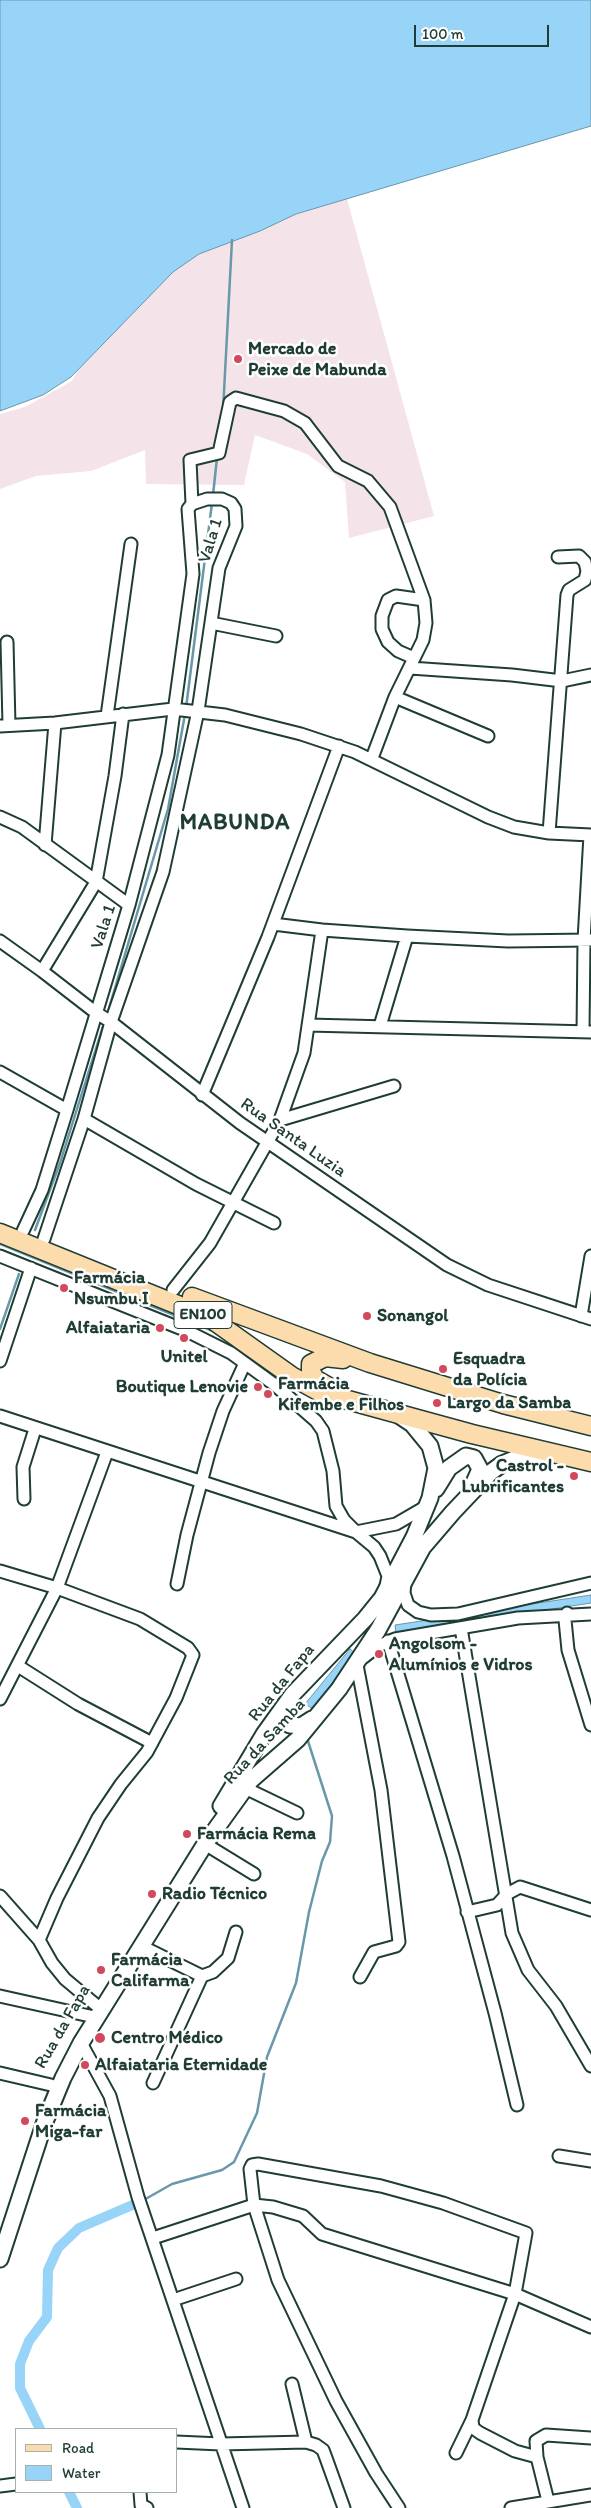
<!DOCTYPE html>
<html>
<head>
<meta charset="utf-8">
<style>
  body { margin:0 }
  #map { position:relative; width:591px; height:2508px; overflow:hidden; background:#fff; font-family:Itim,sans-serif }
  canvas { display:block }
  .legend { position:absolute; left:15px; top:2428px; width:162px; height:65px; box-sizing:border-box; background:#fff; border:1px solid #a5b1ae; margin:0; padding:6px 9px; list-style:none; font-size:15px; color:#1f3d34 }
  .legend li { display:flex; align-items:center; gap:10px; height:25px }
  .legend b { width:25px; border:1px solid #a5b1ae }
  .scale { position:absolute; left:414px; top:25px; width:135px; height:22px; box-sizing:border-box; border:2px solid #1f3d34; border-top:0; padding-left:6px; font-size:15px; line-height:18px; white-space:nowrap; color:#1f3d34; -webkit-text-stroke:4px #fff; paint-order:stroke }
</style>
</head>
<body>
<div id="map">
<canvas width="591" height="2508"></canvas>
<ul class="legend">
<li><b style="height:6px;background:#fcdcac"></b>Road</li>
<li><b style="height:14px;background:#98d4f8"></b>Water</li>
</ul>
<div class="scale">100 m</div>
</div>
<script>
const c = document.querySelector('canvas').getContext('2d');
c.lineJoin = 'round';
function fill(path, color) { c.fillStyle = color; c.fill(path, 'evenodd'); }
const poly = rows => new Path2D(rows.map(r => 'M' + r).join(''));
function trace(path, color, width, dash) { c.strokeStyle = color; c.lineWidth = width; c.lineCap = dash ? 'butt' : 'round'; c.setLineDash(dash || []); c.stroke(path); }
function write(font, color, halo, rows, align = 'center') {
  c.font = font + ' Itim,sans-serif'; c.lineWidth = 5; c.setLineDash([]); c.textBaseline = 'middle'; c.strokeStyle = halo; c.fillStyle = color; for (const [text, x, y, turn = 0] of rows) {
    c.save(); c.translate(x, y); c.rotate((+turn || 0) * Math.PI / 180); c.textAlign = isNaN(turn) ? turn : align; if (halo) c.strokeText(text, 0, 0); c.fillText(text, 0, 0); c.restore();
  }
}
fill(poly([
  [341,177,434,516,349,538,345,482,307,454,255,435,244,485,146,484,145,450,91,471,36,476,0,489,0,414,25,407,72,381,122,290]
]), '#f4e4ea');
const water = poly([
  [0,0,591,0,591,126,296,214,260,231,199,254,173,272,71,377,43,395,0,411,0,0],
  [591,1595,591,1603,396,1633,395,1625,591,1595],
  [350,1649,357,1655,315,1710,305,1704,350,1649]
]);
fill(water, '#98d4f8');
trace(water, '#6898aa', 1);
trace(poly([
  [223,411,232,240],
  [213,495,217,458],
  [186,708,212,503],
  [107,1015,168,809,185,714],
  [35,1230,60,1163,104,1023],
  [0,1244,213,1331],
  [0,1329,19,1274],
  [142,2201,172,2184,222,2170,234,2162,257,2113,267,2057,296,1983,309,1912,322,1861,330,1842,332,1816,307,1738]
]), '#6898aa', 2.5);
trace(poly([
  [40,2429,20,2388,20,2364,29,2341,47,2317,48,2270,58,2248,79,2228,137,2203],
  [69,2492,77,2508]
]), '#98d4f8', 10);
const minor = poly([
  [192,504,190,460,219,453,230,402,236,398,284,411,305,423,338,466,368,481,390,507,424,600,426,623,423,640,395,697,372,758],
  [211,623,276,636],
  [7,642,9,725],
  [414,658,398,651,388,642,382,629,382,616,388,600,396,596,424,600],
  [410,668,512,675,562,681,591,675],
  [395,697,488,736],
  [107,716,131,544],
  [0,726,55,723,173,709,225,715,301,734,355,752,488,817,514,827,549,833,591,835],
  [0,817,22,827,129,905],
  [549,833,567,595,569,590,585,580,587,571,585,562,579,556,558,557],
  [45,845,55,723],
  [273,924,322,930,407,936,508,941,591,940],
  [0,941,42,971,95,1012,111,1022,240,1123,447,1265,488,1285,591,1319],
  [42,971,96,882,115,776,123,714],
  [308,1025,591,1032],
  [380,1026,407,936],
  [583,1032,584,940,590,835],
  [0,1072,67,1110],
  [202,1095,268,937,339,746],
  [84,1119,196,1184,274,1223],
  [280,1120,394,1086],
  [23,1231,42,1190,67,1110,129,905,168,755,193,574,188,509,192,504,207,499,222,499,231,503,235,509,236,526,219,568,198,711,163,872,111,1022,84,1119,44,1239],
  [0,1256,187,1331,231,1353,275,1385,316,1421,323,1431,333,1471,336,1506,344,1520,356,1532],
  [173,1290,210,1243,280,1120,304,1053,322,930],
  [581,1316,591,1256],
  [0,1361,31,1268],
  [0,1416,356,1532,374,1547,380,1556,388,1576,386,1586],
  [24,1499,23,1467,35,1429],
  [356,1532,396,1524,427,1506],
  [0,1571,57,1588,140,1619,188,1648,193,1655,176,1698,147,1752,121,1784,98,1818,57,1898,39,1940],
  [405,1582,404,1593,408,1605,418,1612,431,1615,458,1614,591,1583],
  [177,1584,187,1535,209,1453,223,1411,245,1363],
  [567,1613,565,1620,568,1650,591,1725],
  [461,1628,512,1933,528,1970,556,2006,591,2066],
  [388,1641,453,1856,495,2013,517,2105],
  [364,1657,378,1646,395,1639,518,1618,591,1614],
  [357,1665,381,1790,399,1942,396,1946,374,1952,360,1977],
  [18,1666,78,1704,152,1743],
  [0,1699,57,1588,107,1452],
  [245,1788,297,1813],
  [205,1844,254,1874],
  [0,1896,39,1940,52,1963,65,1979,96,2005],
  [467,1912,497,1905,507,1894,520,1887,591,1910],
  [143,1947,202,1976],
  [0,1996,90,2016],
  [81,2043,110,2096,138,2197,243,2508],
  [0,2073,51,2085],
  [153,2083,202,1976,213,1972,228,1958,236,1932],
  [559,2156,591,2161],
  [153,2238,254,2205,273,2207,303,2216,322,2234,515,2294,591,2327],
  [173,2300,236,2279],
  [292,2384,306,2442],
  [472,2420,473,2428,480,2433,515,2451,537,2457,548,2501],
  [176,2442,221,2444,306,2442,316,2445,323,2450,326,2458,344,2508],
  [537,2457,536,2441,546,2435,591,2438],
  [0,2486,16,2484],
  [140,2492,141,2505,147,2508],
  [399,2508,376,2473,336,2401,278,2280,254,2205,250,2169,252,2165,258,2164,381,2186,443,2203,526,2233,515,2294,472,2420,456,2453],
  [511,2508,591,2495]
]);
const secondary = poly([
  [436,1489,449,1468,466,1456,474,1458,480,1469,472,1487],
  [290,1701,286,1714,290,1725,301,1726,312,1719],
  [221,1806,264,1734,292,1695,365,1619,382,1598,414,1537,430,1498,436,1468,430,1446,412,1424,400,1416],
  [0,2259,44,2124,63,2078,81,2043,205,1844,251,1780,298,1739,339,1689,378,1630,423,1547,453,1512,491,1472,502,1464,522,1456,545,1454]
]);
const primary = poly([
  [0,1233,210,1318,293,1377,322,1393,472,1434,591,1462],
  [192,1297,370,1363,503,1404,591,1426],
  [329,1387,315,1379,311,1372,311,1364,325,1357,343,1359]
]);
trace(minor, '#1f3d34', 15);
trace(secondary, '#1f3d34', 19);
trace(primary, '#1f3d34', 21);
trace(minor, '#fff', 11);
trace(secondary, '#fff', 15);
trace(primary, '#fcdcac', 18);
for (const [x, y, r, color] of [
  [238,359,5,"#d1495b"],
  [64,1288,5,"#d1495b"],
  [367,1316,5,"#d1495b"],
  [160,1328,5,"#d1495b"],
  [184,1338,5,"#d1495b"],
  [443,1369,5,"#d1495b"],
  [258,1387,5,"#d1495b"],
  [268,1394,5,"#d1495b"],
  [437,1403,5,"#d1495b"],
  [574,1476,5,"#d1495b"],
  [379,1654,5,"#d1495b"],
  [187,1834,5,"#d1495b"],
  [152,1894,5,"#d1495b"],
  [101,1970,5,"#d1495b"],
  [100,2038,6,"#d1495b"],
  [85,2065,5,"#d1495b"],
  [25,2121,5,"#d1495b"]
]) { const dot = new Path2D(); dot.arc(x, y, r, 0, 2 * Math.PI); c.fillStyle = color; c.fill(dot); trace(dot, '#fff', 2); }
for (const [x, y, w] of [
  [203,1315,58]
]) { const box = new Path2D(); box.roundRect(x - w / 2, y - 13.5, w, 27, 4); c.fillStyle = '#fff'; c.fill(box); trace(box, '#1f3d34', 1); }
write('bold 16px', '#1f3d34', null, [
  ["EN100",203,1315]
]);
write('bold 18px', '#1f3d34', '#fff', [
  ["Mercado de",248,349],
  ["Peixe de Mabunda",248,370],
  ["Farmácia",74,1278],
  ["Nsumbu I",74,1299],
  ["Sonangol",377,1316],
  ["Alfaiataria",150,1328,"right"],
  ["Unitel",184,1357,"center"],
  ["Esquadra",453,1359],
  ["da Polícia",453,1380],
  ["Farmácia",278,1384],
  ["Kifembe e Filhos",278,1405],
  ["Boutique Lenovie",248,1387,"right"],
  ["Largo da Samba",447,1403],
  ["Castrol -",564,1466,"right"],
  ["Lubrificantes",564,1487,"right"],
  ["Angolsom -",389,1644],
  ["Alumínios e Vidros",389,1665],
  ["Farmácia Rema",197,1834],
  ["Radio Técnico",162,1894],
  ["Farmácia",111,1960],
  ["Califarma",111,1981],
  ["Centro Médico",111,2038],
  ["Alfaiataria Eternidade",95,2065],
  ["Farmácia",35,2111],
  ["Miga-far",35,2132]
], 'left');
write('18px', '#1f3d34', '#fff', [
  ["Vala 1",211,541,-73],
  ["Vala 1",104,927,-72],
  ["Rua Santa Luzia",293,1138,35],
  ["Rua da Fapa",282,1683,-51],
  ["Rua da Samba",265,1742,-47],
  ["Rua da Fapa",63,2027,-60]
]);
c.letterSpacing = '1px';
write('bold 22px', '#1f3d34', '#fff', [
  ["MABUNDA",235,823]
]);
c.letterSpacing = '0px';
</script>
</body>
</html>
